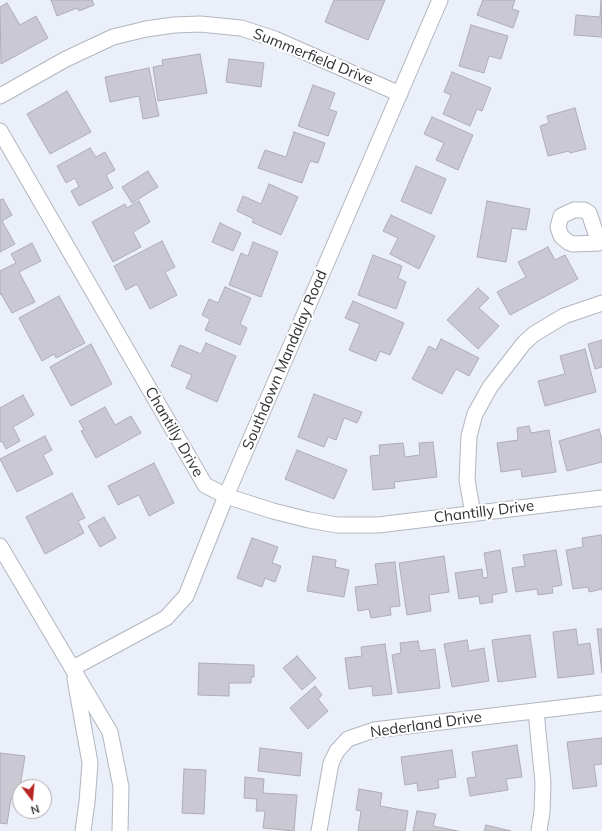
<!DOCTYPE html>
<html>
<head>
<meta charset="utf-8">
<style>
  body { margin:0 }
  #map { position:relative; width:602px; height:831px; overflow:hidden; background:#ebeff9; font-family:Mulish,sans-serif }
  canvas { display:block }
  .north { position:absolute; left:12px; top:779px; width:40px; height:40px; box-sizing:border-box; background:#fff; border:1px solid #adadaf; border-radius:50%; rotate:164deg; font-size:11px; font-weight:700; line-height:16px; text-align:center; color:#313236 }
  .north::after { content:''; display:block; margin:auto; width:14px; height:18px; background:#b52522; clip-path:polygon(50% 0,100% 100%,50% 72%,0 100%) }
</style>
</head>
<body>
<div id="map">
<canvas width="602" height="831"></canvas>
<div class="north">N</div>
</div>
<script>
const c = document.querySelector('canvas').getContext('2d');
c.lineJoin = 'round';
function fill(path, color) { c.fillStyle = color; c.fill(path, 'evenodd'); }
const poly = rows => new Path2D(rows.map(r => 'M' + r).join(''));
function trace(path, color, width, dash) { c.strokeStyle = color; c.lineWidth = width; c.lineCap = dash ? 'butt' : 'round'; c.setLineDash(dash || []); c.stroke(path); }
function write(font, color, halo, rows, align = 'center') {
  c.font = font + ' Mulish,sans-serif'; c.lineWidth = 4; c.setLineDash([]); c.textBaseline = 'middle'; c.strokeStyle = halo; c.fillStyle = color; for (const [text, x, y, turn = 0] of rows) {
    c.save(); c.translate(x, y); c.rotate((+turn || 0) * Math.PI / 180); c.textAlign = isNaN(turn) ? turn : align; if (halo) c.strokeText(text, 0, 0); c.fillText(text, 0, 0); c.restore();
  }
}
const building = poly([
  [51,0,92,0,94,5,79,11,77,8,57,16,51,0],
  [334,0,385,0,368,40,325,22,334,0],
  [483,0,515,0,512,9,519,11,513,28,477,15,483,0],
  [601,0,602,37,574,35,576,15,600,17,601,0],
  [7,3,20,25,36,16,48,38,1,64,0,7,7,3],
  [471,25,508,36,501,59,489,56,484,73,459,66,471,25],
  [200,54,207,93,158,101,153,67,163,65,162,60,200,54],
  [229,59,264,63,261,87,226,82,229,59],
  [149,68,159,116,143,119,139,96,110,102,105,77,149,68],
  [452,72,491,88,482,111,477,109,470,126,443,114,451,95,444,92,452,72],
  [313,85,335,93,329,109,337,112,328,136,298,126,313,85],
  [67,91,91,132,50,154,27,114,67,91],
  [575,108,586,149,570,153,569,151,548,156,540,126,549,123,547,116,575,108],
  [432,117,473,135,458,170,436,160,444,143,424,134,432,117],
  [294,132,325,143,318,163,310,161,302,183,258,168,265,150,286,157,294,132],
  [90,148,96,157,105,152,115,170,106,175,113,188,79,206,71,191,79,187,75,178,66,183,57,166,90,148],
  [416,166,446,179,431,214,401,201,416,166],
  [148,171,158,187,132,203,122,187,148,171],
  [269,184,298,197,281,235,252,222,254,219,237,211,243,196,261,204,269,184],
  [3,199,12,215,2,221,15,244,0,252,0,200,3,199],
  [139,201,150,222,133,232,141,247,113,262,92,222,125,204,127,208,139,201],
  [487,201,530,209,526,230,512,228,506,262,477,257,487,201],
  [391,215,435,236,419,269,390,254,398,238,383,231,391,215],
  [220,223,241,233,233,251,212,242,220,223],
  [162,241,175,267,165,272,177,295,150,309,137,284,126,290,114,266,162,241],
  [253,242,278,252,261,297,229,285,241,253,248,256,253,242],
  [32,243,41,261,19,272,35,302,12,313,1,294,0,295,0,271,16,263,11,254,32,243],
  [548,247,555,260,565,255,578,279,510,315,497,292,526,277,518,262,548,247],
  [373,255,402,266,398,278,406,282,396,309,358,295,373,255],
  [225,287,251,298,240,324,247,328,240,345,205,330,210,319,202,315,209,299,218,303,225,287],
  [478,288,489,298,479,308,499,326,478,349,447,320,478,288],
  [59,296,85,343,56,358,54,354,42,361,19,318,59,296],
  [353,301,404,323,390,355,380,351,376,361,349,350,360,324,345,318,353,301],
  [441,339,479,358,469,376,456,369,442,394,412,379,429,346,436,350,441,339],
  [602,340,602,367,595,369,588,344,602,340],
  [206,343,236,356,217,402,186,388,192,375,171,366,180,345,201,354,206,343],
  [91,344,112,384,71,406,50,367,91,344],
  [585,349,596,392,545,406,538,381,565,374,560,356,585,349],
  [314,394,362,412,357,423,344,418,336,440,328,437,324,447,298,437,314,394],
  [23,395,34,415,13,427,20,441,6,449,2,441,0,442,0,408,23,395],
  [105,407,115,425,131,416,141,433,96,458,81,431,84,430,79,421,105,407],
  [529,426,531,433,549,430,556,472,522,477,521,469,501,472,497,443,518,440,517,428,529,426],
  [599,429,602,440,602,462,567,471,559,441,599,429],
  [45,436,52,450,43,455,53,474,17,492,0,459,45,436],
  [433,442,437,477,394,482,395,488,373,490,370,456,380,455,379,445,403,443,405,457,420,455,419,443,433,442],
  [297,450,347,470,334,499,285,479,297,450],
  [154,463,174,503,149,516,139,495,118,505,108,486,154,463],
  [72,493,85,518,78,521,84,533,45,554,26,517,72,493],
  [104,517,116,538,100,547,88,526,104,517],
  [601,535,602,544,602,589,589,592,588,587,573,589,566,550,583,547,582,538,601,535],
  [252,538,278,547,272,563,281,566,275,582,265,578,262,587,237,578,252,538],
  [500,550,507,592,492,595,493,602,480,604,479,596,459,599,455,573,482,569,483,578,488,577,484,553,500,550],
  [556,550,562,585,552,587,553,593,538,595,537,589,516,592,512,568,525,566,523,555,556,550],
  [313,556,336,560,335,567,349,570,344,597,307,591,313,556],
  [444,556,449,592,429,595,431,611,407,615,399,563,444,556],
  [395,562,400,606,390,607,391,615,371,618,369,609,358,611,355,587,378,584,375,564,395,562],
  [576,629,578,645,590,643,594,674,558,678,553,632,576,629],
  [597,629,602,629,602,673,597,629],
  [530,635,536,677,498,682,492,640,530,635],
  [467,640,469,651,484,648,489,681,452,687,444,644,467,640],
  [418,641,420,651,435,649,440,688,398,693,392,655,401,653,400,643,418,641],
  [385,644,392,694,373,696,372,686,349,689,345,658,362,656,361,647,385,644],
  [297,656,316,678,302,690,283,668,297,656],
  [199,663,254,665,254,677,251,677,251,683,229,683,229,696,198,695,199,663],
  [315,686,322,695,318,699,328,711,308,729,290,708,315,686],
  [602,738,602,764,594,765,597,786,573,789,567,742,602,738],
  [517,745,522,777,506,779,508,790,470,796,467,778,476,777,472,752,517,745],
  [260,748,302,753,300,776,258,771,260,748],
  [452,750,456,777,438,780,439,788,418,791,417,783,405,785,401,757,452,750],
  [0,753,25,756,18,799,11,798,7,824,0,823,0,753],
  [184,769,206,770,204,814,182,813,184,769],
  [245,777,264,779,263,793,297,795,294,831,263,828,265,811,256,811,257,799,244,798,245,777],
  [359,789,382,793,380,806,408,811,405,831,358,831,361,811,356,810,359,789],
  [417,811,436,814,433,826,458,831,413,831,417,811],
  [486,825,511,831,484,831,486,825]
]);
fill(building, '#cac9d3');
trace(building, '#aeadb7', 1);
const minor = poly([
  [0,96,66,59,113,37,146,29,174,25,200,24,241,28,275,39,400,94],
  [0,131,205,485,226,496,273,511,309,520,337,525,378,525,602,498],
  [574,210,584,210,589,213,599,243,573,244,568,242,561,236,558,227,561,216,574,210],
  [473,514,467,480,469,436,475,414,490,387,524,343,534,334,564,316,602,303],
  [0,546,110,732,121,787,120,831],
  [73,668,166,618,186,596,226,496,440,0],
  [75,679,90,763,87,802,83,831],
  [536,711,543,783,542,812,539,831],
  [319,831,331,763,337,751,348,739,374,730,602,703]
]);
trace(minor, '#b1b6bf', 17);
trace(minor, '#fff', 15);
write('15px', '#313236', '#fff', [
  ["Summerfield Drive",313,57,22],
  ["Southdown Mandalay Road",285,360,-67],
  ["Chantilly Drive",174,432,60],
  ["Chantilly Drive",484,512,-7],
  ["Nederland Drive",426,725,-8]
]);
</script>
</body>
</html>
